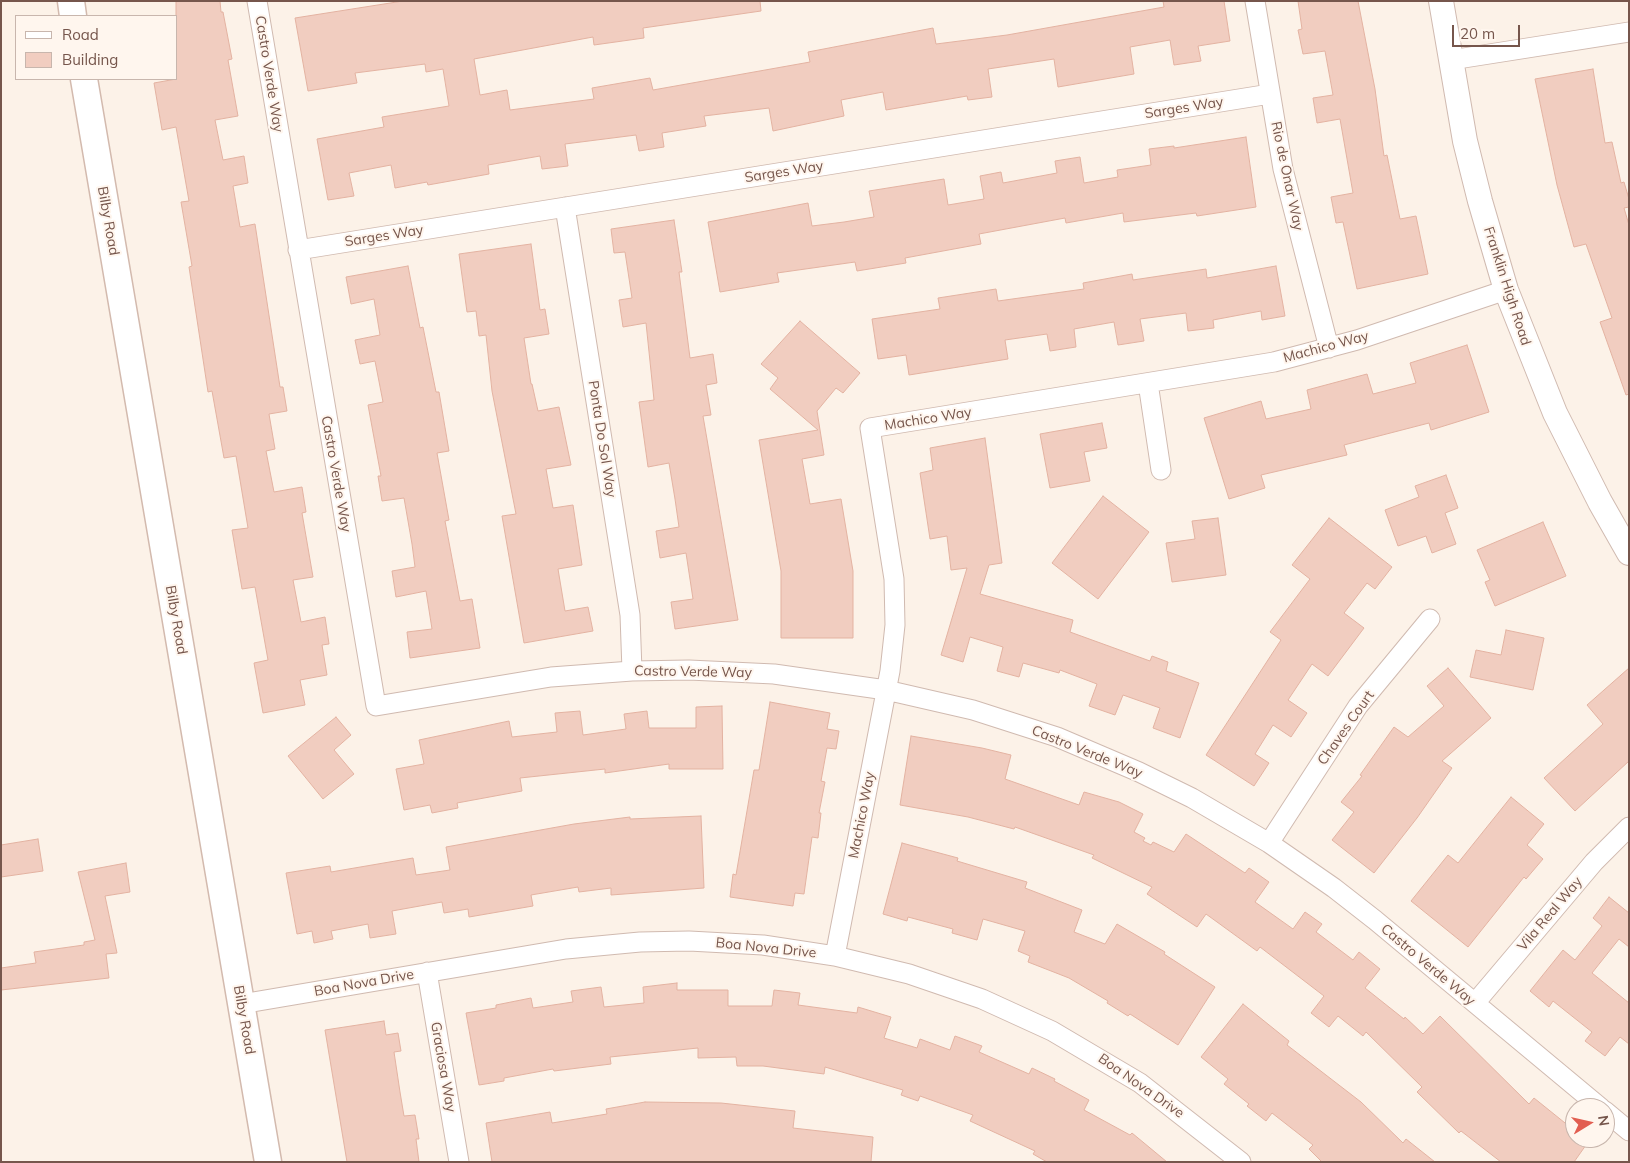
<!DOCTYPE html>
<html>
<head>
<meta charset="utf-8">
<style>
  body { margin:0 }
  #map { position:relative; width:1630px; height:1163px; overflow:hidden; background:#fcf2e8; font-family:Mulish,sans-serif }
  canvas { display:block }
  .frame { position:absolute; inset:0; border:2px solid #76564c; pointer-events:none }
  .legend { position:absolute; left:15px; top:15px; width:162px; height:65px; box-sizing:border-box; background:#fff6ee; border:1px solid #c8b6ad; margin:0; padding:6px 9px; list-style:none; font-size:15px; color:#76564c }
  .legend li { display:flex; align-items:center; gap:10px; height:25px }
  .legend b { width:25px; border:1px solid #c8b6ad }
  .north { position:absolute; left:1565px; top:1098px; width:50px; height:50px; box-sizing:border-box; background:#fff6ee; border:1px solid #c8b6ad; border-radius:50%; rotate:81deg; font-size:14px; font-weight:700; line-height:20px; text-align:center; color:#76564c }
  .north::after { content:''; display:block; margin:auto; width:18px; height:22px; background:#e25e51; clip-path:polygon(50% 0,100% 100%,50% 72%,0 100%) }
  .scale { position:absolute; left:1452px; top:25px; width:68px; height:22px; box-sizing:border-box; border:2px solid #76564c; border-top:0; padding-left:6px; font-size:15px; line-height:18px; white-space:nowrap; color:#76564c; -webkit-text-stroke:4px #fff6ee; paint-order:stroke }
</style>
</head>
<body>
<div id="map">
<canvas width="1630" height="1163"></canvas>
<div class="frame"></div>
<ul class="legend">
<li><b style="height:6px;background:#fff"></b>Road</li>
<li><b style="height:14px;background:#f1cdc0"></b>Building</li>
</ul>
<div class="north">N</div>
<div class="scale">20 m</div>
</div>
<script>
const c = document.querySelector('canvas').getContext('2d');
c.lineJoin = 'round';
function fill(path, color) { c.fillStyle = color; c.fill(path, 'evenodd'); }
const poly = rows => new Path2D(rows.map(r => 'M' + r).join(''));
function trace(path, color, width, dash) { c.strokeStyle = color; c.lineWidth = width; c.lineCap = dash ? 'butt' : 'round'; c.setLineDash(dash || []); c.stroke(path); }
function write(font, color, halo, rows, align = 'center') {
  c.font = font + ' Mulish,sans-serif'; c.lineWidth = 4; c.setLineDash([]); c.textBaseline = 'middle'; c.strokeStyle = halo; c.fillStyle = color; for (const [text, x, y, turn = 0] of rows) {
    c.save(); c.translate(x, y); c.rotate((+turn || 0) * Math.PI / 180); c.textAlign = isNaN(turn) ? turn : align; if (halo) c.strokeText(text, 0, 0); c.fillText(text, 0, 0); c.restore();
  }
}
const building = poly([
  [176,1,220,1,221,12,223,12,232,59,228,60,238,116,215,120,223,160,244,156,248,183,233,186,240,227,255,224,280,387,283,387,287,411,269,414,275,449,266,451,274,492,302,487,306,512,302,513,313,577,293,580,301,622,325,617,329,644,322,645,327,675,300,680,305,705,263,713,254,663,268,660,255,587,242,589,232,530,248,528,236,456,224,458,212,391,208,392,189,267,192,266,181,202,189,201,176,127,162,130,154,83,176,79,176,1],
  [403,1,760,1,761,11,643,28,644,38,594,45,593,37,474,59,480,95,507,90,510,110,594,99,592,88,650,78,653,90,810,62,808,52,933,28,936,44,1007,35,1164,7,1163,1,1224,1,1230,41,1198,46,1201,61,1174,65,1170,40,1130,47,1134,74,1058,87,1054,59,988,69,992,97,968,100,967,96,886,110,883,92,841,100,844,116,773,131,769,108,704,116,706,126,662,133,664,147,639,151,636,135,565,144,568,166,542,169,540,156,488,165,489,174,428,185,427,182,395,188,391,165,349,173,354,196,328,200,317,139,384,127,382,117,449,106,443,69,426,72,425,64,355,73,357,83,308,91,295,18,403,1],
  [1298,1,1358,1,1375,89,1384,156,1387,155,1400,219,1416,216,1428,274,1357,289,1343,222,1336,223,1331,197,1353,193,1340,119,1317,123,1313,98,1333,95,1325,51,1303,54,1298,30,1302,29,1298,1],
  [1593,69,1605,143,1612,142,1621,183,1624,182,1629,199,1629,207,1624,208,1629,225,1629,394,1626,395,1600,322,1612,318,1586,244,1574,247,1557,185,1535,79,1593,69],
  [1246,137,1256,207,1197,216,1196,213,1124,222,1123,213,1066,223,1065,218,979,234,981,244,905,258,906,263,857,271,855,262,777,273,779,282,720,292,708,222,808,203,812,226,844,222,874,217,869,191,944,179,948,205,984,199,980,176,1001,172,1003,183,1057,173,1055,161,1080,157,1084,183,1118,177,1117,170,1151,165,1149,149,1174,146,1174,148,1246,137],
  [674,220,682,272,679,272,690,358,713,354,717,383,706,385,711,415,703,416,738,620,675,629,671,602,693,599,686,553,660,558,656,531,679,527,675,499,669,463,648,467,639,402,654,400,646,323,623,327,619,300,632,298,625,252,614,253,611,229,674,220],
  [531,244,540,310,545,309,549,334,524,338,531,384,532,384,538,411,559,407,571,465,546,469,553,508,573,505,582,565,558,569,565,611,588,607,593,631,524,643,502,516,516,514,492,391,486,335,479,336,476,311,467,312,459,254,531,244],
  [408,266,420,328,423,327,436,392,439,392,449,451,437,453,449,520,445,521,460,601,472,599,480,648,410,658,407,632,432,629,426,591,396,597,392,571,415,567,412,544,404,498,382,501,378,476,381,476,368,405,383,402,375,361,360,364,355,340,380,335,374,299,351,304,346,277,408,266],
  [1276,266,1285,316,1262,320,1261,311,1213,320,1214,328,1188,331,1186,313,1140,319,1144,341,1118,345,1114,322,1074,329,1076,347,1050,351,1047,334,1005,340,1008,359,909,375,906,355,878,359,872,319,940,309,938,298,996,289,998,301,1084,289,1083,283,1132,274,1133,280,1206,269,1207,278,1276,266],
  [800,321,860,373,843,393,836,388,817,411,824,455,802,459,810,504,841,499,853,571,853,638,781,638,781,571,759,440,818,430,770,389,778,378,761,364,800,321],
  [1467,345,1489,412,1431,430,1429,423,1344,445,1347,455,1261,475,1265,488,1229,499,1204,418,1261,401,1266,419,1311,409,1307,390,1367,374,1373,394,1416,383,1410,363,1467,345],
  [1102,423,1107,448,1084,452,1090,481,1050,488,1040,434,1102,423],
  [985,438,1002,563,989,565,980,594,1073,620,1070,632,1150,661,1152,656,1168,662,1166,671,1199,683,1180,738,1153,728,1160,708,1123,695,1115,715,1089,706,1097,684,1060,670,1059,673,1023,663,1019,677,997,671,1003,647,970,637,963,662,941,655,967,568,951,570,947,536,930,539,920,473,933,470,930,448,985,438],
  [1446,475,1458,508,1445,513,1456,544,1432,553,1426,536,1398,546,1385,510,1419,497,1415,486,1446,475],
  [1103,496,1149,532,1098,599,1052,563,1103,496],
  [1218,518,1226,575,1172,582,1166,543,1195,539,1192,521,1218,518],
  [1329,518,1392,567,1375,589,1367,583,1344,613,1364,628,1328,676,1312,664,1288,700,1307,713,1291,737,1273,725,1255,754,1269,763,1254,786,1206,755,1281,640,1270,632,1310,579,1292,565,1329,518],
  [1543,522,1566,576,1495,606,1485,582,1490,580,1477,550,1543,522],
  [1506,630,1544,638,1533,690,1470,677,1476,650,1501,655,1506,630],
  [1448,668,1491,718,1442,761,1452,768,1417,818,1374,873,1332,840,1354,812,1341,802,1362,776,1360,775,1394,727,1408,737,1444,706,1427,686,1448,668],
  [1629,668,1629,761,1575,811,1544,778,1603,724,1587,705,1629,668],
  [770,702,830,713,827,729,839,731,836,749,827,748,821,781,825,782,819,813,821,813,818,838,812,837,804,894,795,893,793,906,730,897,733,874,736,875,754,770,759,770,770,702],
  [722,706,723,769,669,769,669,764,605,773,605,769,520,778,522,791,457,803,458,808,432,813,430,805,404,810,396,769,424,764,419,740,509,721,512,737,557,732,555,713,580,711,583,735,626,729,624,714,647,711,649,728,696,728,696,707,722,706],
  [336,717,351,735,334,750,354,774,323,799,288,756,336,717],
  [911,736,982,748,1011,755,1005,779,1079,805,1084,792,1119,802,1143,814,1134,832,1145,838,1143,841,1151,845,1153,842,1174,852,1186,834,1245,873,1249,868,1269,882,1255,902,1293,929,1305,912,1322,924,1316,932,1353,960,1359,952,1380,969,1365,988,1404,1019,1405,1017,1423,1034,1440,1016,1529,1104,1534,1098,1575,1131,1575,1138,1591,1138,1574,1162,1501,1162,1461,1131,1459,1133,1417,1092,1422,1087,1366,1032,1363,1036,1338,1016,1329,1027,1311,1013,1324,996,1260,947,1257,951,1206,914,1197,927,1147,894,1152,887,1092,858,1094,855,1015,827,1014,829,968,817,900,805,911,736],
  [1511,797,1544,824,1527,845,1543,859,1526,879,1524,877,1468,947,1411,901,1448,855,1458,863,1511,797],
  [701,816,704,888,611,895,611,888,579,892,578,887,531,895,533,906,469,917,468,909,444,913,442,902,392,911,396,934,370,938,368,924,331,931,333,939,314,943,312,931,297,934,286,873,330,866,331,872,413,858,416,875,450,870,446,847,574,824,630,817,630,819,701,816],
  [38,839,43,871,1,877,1,845,38,839],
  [902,843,958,858,957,861,1027,882,1025,888,1082,910,1074,932,1105,944,1117,924,1165,952,1164,954,1215,987,1178,1045,1130,1014,1128,1016,1107,1003,1108,1001,1069,978,1028,962,1030,956,1018,951,1025,931,983,919,977,940,952,933,953,929,908,917,907,921,883,914,902,843],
  [126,863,130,892,105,896,117,953,106,954,109,978,1,990,1,968,36,963,34,952,84,945,84,942,95,940,78,872,126,863],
  [1609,897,1629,913,1629,947,1619,939,1592,973,1629,1003,1629,1044,1620,1037,1605,1056,1585,1041,1592,1032,1553,1001,1549,1007,1530,991,1563,950,1575,960,1602,926,1593,918,1609,897],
  [677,983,677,990,728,990,728,1006,772,1006,774,990,800,993,798,1005,857,1013,858,1007,891,1017,884,1038,917,1048,920,1039,950,1050,955,1036,982,1046,979,1052,1029,1074,1032,1068,1055,1079,1054,1081,1089,1100,1084,1110,1130,1135,1132,1133,1167,1162,1047,1162,1033,1154,1035,1151,970,1121,973,1115,920,1096,918,1101,901,1095,903,1090,825,1067,824,1074,763,1066,737,1066,736,1057,698,1058,698,1048,610,1057,611,1064,554,1071,553,1069,504,1078,504,1081,479,1085,466,1013,496,1008,496,1005,531,998,533,1008,573,1002,571,991,601,987,604,1007,644,1003,643,987,677,983],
  [1243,1004,1289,1041,1287,1045,1361,1102,1403,1143,1406,1139,1435,1162,1322,1162,1309,1149,1313,1145,1272,1113,1266,1121,1247,1106,1249,1104,1224,1084,1228,1079,1201,1057,1243,1004],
  [384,1021,386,1035,398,1033,401,1051,394,1052,400,1092,404,1116,415,1115,419,1139,416,1139,419,1162,347,1162,325,1030,384,1021],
  [645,1102,721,1103,795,1111,793,1128,873,1137,871,1162,492,1162,486,1123,550,1112,552,1123,607,1114,606,1109,645,1102]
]);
fill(building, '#f1cdc0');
trace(building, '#e3b2a1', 1);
const minor = poly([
  [257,1,376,706,551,677,632,671,689,670,774,674,886,690,973,710,1057,737,1139,772,1192,798,1269,843,1334,888,1375,920,1601,1108],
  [1255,1,1283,169,1329,348],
  [1451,60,1629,32],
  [565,207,630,615,632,671],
  [298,250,1270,94],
  [1148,383,1161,470],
  [1269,843,1358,706,1430,619],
  [835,956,890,671,895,625,894,579,870,428,1274,362,1357,340,1506,290],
  [427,972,459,1162],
  [1475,1003,1594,862,1629,827],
  [241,1004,566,949,640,942,689,941,763,945,835,956,909,974,982,999,1052,1031,1140,1083,1241,1162],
  [1605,1111,1629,1131]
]);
const tertiary = poly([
  [1441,1,1465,141,1480,201,1506,290,1555,413,1600,502,1629,553]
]);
const secondary = poly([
  [71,1,73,16],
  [84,79,268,1162]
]);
trace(minor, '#d0bab0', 21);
trace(tertiary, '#d0bab0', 26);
trace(secondary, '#d3baae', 29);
trace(minor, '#fff', 19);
trace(tertiary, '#fff', 24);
trace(secondary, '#fff', 26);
write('14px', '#76564c', '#fff6ee', [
  ["Castro Verde Way",269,74,81],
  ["Sarges Way",1184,108,-9],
  ["Sarges Way",784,172,-9],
  ["Rio de Onar Way",1287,176,78],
  ["Bilby Road",108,221,80],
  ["Sarges Way",384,236,-9],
  ["Franklin High Road",1507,286,72],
  ["Machico Way",1326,347,-15],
  ["Machico Way",928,419,-9],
  ["Ponta Do Sol Way",602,439,81],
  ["Castro Verde Way",336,474,80],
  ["Bilby Road",176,620,80],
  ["Castro Verde Way",693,672,1],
  ["Chaves Court",1346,728,-55],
  ["Castro Verde Way",1087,752,22],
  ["Machico Way",862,815,-79],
  ["Vila Real Way",1550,914,-50],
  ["Boa Nova Drive",766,948,6],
  ["Castro Verde Way",1428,965,40],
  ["Boa Nova Drive",364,983,-10],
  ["Bilby Road",244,1020,80],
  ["Graciosa Way",443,1067,80],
  ["Boa Nova Drive",1141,1086,35]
]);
</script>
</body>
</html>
